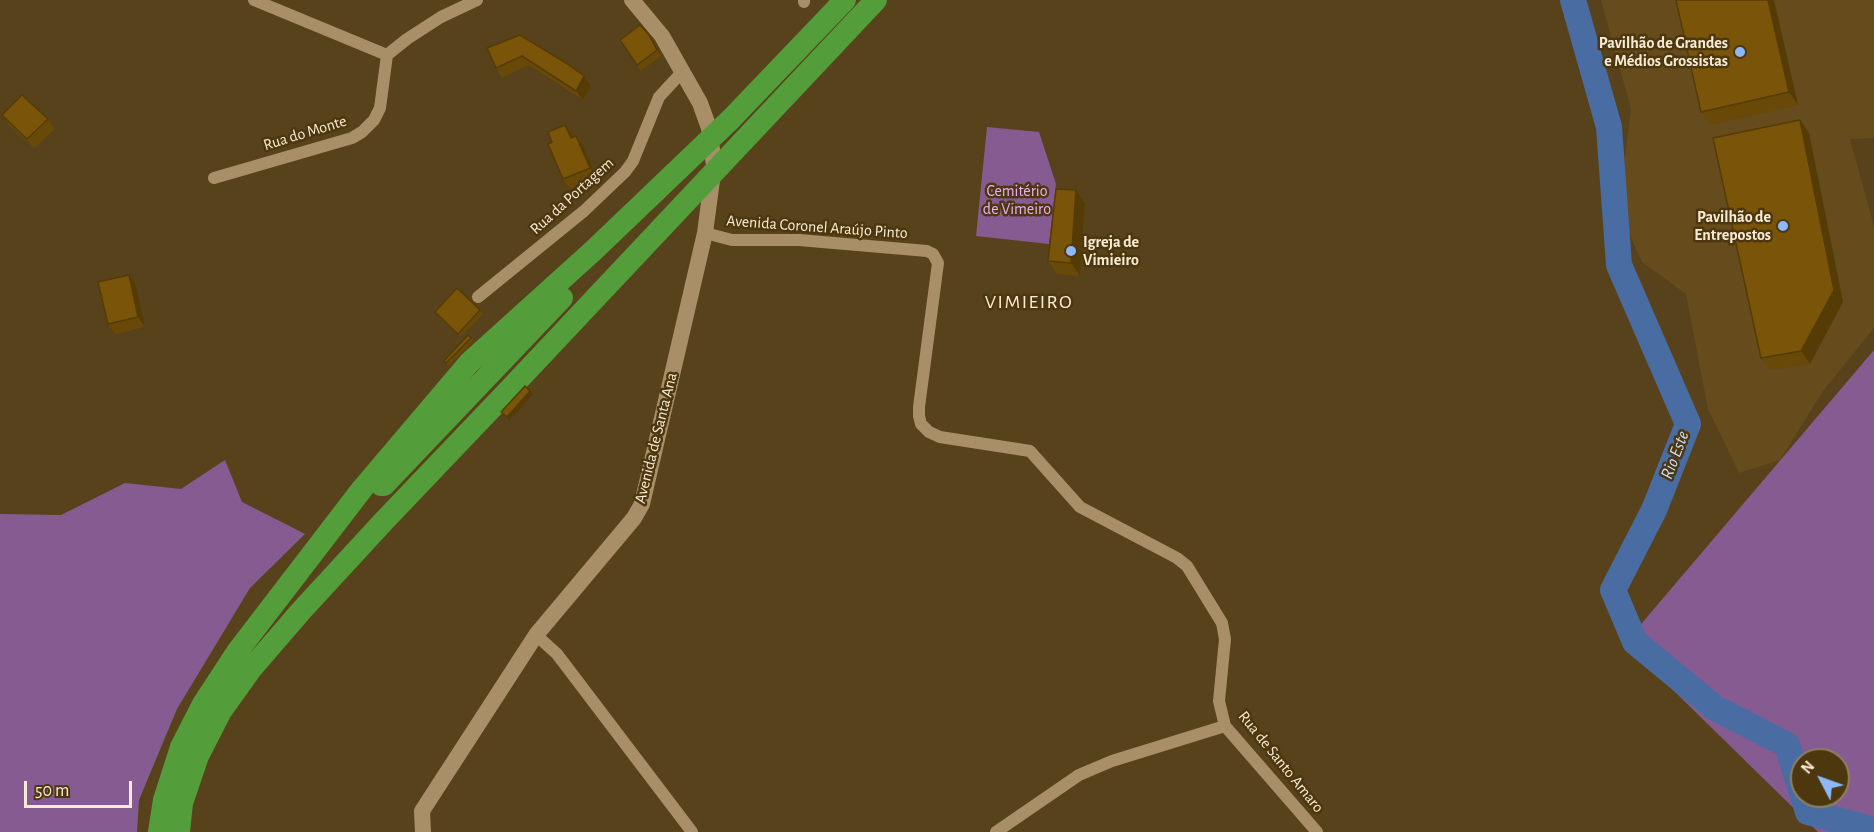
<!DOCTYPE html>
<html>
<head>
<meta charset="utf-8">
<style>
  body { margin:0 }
  #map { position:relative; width:1874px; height:832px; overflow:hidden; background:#58421b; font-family:"Alegreya Sans",sans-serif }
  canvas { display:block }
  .north { position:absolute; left:1790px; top:748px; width:60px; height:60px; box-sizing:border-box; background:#4d370f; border:2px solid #917f5e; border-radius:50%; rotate:311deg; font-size:16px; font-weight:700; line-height:24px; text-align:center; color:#f8ebd5 }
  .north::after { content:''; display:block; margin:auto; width:21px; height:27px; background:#8db9fc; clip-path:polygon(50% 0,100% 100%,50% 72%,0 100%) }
  .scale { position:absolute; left:24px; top:781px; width:108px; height:27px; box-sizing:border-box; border:3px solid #f8ebd5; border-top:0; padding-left:8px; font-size:18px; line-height:21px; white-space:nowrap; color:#f8ebd5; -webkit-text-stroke:4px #4d370f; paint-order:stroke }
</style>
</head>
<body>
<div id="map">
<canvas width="1874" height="832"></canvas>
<div class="north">N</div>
<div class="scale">50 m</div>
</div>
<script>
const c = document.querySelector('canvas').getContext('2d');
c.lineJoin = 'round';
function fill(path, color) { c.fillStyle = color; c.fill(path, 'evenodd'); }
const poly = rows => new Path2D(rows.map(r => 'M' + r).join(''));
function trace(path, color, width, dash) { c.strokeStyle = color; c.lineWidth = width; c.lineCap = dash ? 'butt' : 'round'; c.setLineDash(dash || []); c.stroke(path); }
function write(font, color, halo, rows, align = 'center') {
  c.font = font + ' "Alegreya Sans",sans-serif'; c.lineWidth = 5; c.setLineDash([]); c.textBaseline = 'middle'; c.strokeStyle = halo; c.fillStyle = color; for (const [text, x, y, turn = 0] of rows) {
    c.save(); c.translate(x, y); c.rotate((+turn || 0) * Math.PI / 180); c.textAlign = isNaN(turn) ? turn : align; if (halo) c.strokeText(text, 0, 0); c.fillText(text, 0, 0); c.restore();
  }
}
fill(poly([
  [1601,0,1874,0,1874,138,1850,139,1874,226,1874,328,1823,391,1780,460,1739,473,1708,409,1686,294,1642,262,1627,229,1622,184,1631,109]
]), '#664b1c');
fill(poly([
  [987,127,1039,132,1056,184,1049,244,976,236],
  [1874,350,1874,832,1818,832,1625,643],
  [1802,760,1838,760,1838,796,1802,796],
  [225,460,242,502,305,534,250,588,177,709,139,800,137,832,0,832,0,514,61,515,125,483,181,489]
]), '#855b91');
trace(poly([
  [1573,0,1609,127,1619,265,1688,424,1654,510,1613,590,1635,642,1715,708,1787,745,1802,793],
  [1803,796,1808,812,1874,830]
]), '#496ca3', 26);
trace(poly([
  [254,0,387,55],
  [804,0,804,2],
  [214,178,352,138,362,132,374,120,380,108,387,55,407,39,441,17,477,0],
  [705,233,732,240,799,240,927,251,933,254,938,263,919,407,919,416,921,424,929,432,940,437,1030,451,1080,507,1177,558,1187,566,1222,623,1225,639,1219,701,1225,726,1317,832],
  [478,297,584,211,625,172,633,161,659,97,683,71],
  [536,635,557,654,692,832],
  [996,832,1079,775,1112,761,1225,726]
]), '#a88f67', 12);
trace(poly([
  [423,832,422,811,536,635,634,518,642,504,705,233,714,165,709,128,700,103,662,36,632,0]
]), '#a88f67', 16);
trace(poly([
  [381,485,384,485,562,298],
  [159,832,164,800,181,747,203,704,237,652,362,489,469,363,594,250,731,119,845,0],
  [179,832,182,803,198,756,221,711,251,669,301,611,383,522,507,392,876,0]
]), '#539e3a', 22);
fill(poly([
  [1774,0,1798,105,1710,125,1701,112],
  [620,40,653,42,661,56,641,71],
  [487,48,566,63,584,76,591,86,583,100,529,65,502,78,496,68],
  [2,115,48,119,55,129,34,148,9,125],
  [565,125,573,137,583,146,597,178,570,189,563,179,552,142],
  [1809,133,1843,302,1810,364,1770,370,1761,358],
  [1076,190,1085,203,1080,276,1057,274,1048,261],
  [129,275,136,285,145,327,115,334,108,324],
  [480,310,483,314,460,337,435,312],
  [471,338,473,341,449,366,444,361]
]), '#694908');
fill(poly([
  [1768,0,1774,0,1798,105,1789,92],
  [584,76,591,86,583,100,576,91],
  [1800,120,1809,133,1843,302,1810,364,1801,351],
  [565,125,572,134,578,148,571,138],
  [576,136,583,146,597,178,590,168],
  [1076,190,1085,203,1080,276,1071,263],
  [129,275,136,285,145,327,138,317],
  [530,391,533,394,509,421,507,417]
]), '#553c06');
const building = poly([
  [1676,0,1768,0,1789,92,1701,112,1676,0],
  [640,25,649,35,657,50,637,65,620,40,640,25],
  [520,35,566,63,584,76,576,91,522,56,496,68,487,48,520,35],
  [22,95,48,119,27,139,2,115,22,95],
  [1800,120,1834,290,1801,351,1761,358,1713,138,1800,120],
  [565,125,571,138,576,136,590,168,563,179,548,144,552,142,548,132,565,125],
  [1056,189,1076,190,1071,263,1048,261,1056,189],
  [129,275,138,317,108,324,98,282,129,275],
  [457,288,480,310,458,334,435,312,457,288],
  [468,335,471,338,446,363,444,361,468,335],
  [525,386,530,391,507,417,501,412,525,386]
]);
fill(building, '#7a5509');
trace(building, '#553c06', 1.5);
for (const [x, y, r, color] of [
  [1740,52,6,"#8db9fc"],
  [1783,226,6,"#8db9fc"],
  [1071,251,6,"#8db9fc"]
]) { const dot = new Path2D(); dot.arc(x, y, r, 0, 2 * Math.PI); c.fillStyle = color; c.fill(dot); trace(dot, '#4d370f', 2); }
write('bold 16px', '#f8ebd5', '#4d370f', [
  ["Pavilhão de Grandes",1728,43],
  ["e Médios Grossistas",1728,61],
  ["Pavilhão de",1771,217],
  ["Entrepostos",1771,235],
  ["Igreja de",1083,242,"left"],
  ["Vimieiro",1083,260,"left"]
], 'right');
write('16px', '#f8ebd5', '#4d370f', [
  ["Rua do Monte",305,133,-17],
  ["Rua da Portagem",572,196,-42],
  ["Avenida Coronel Araújo Pinto",817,227,4],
  ["Avenida de Santa Ana",656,438,-76],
  ["Rua de Santo Amaro",1281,762,51]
]);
write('16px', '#ebadfc', '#4d370f', [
  ["Cemitério",1017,191],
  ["de Vimeiro",1017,209]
]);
write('italic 18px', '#c9dfff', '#4d370f', [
  ["Rio Este",1675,455,-69]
]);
c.letterSpacing = '1.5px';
write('20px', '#f8ebd5', '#4d370f', [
  ["VIMIEIRO",1029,302]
]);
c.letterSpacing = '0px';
</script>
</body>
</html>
